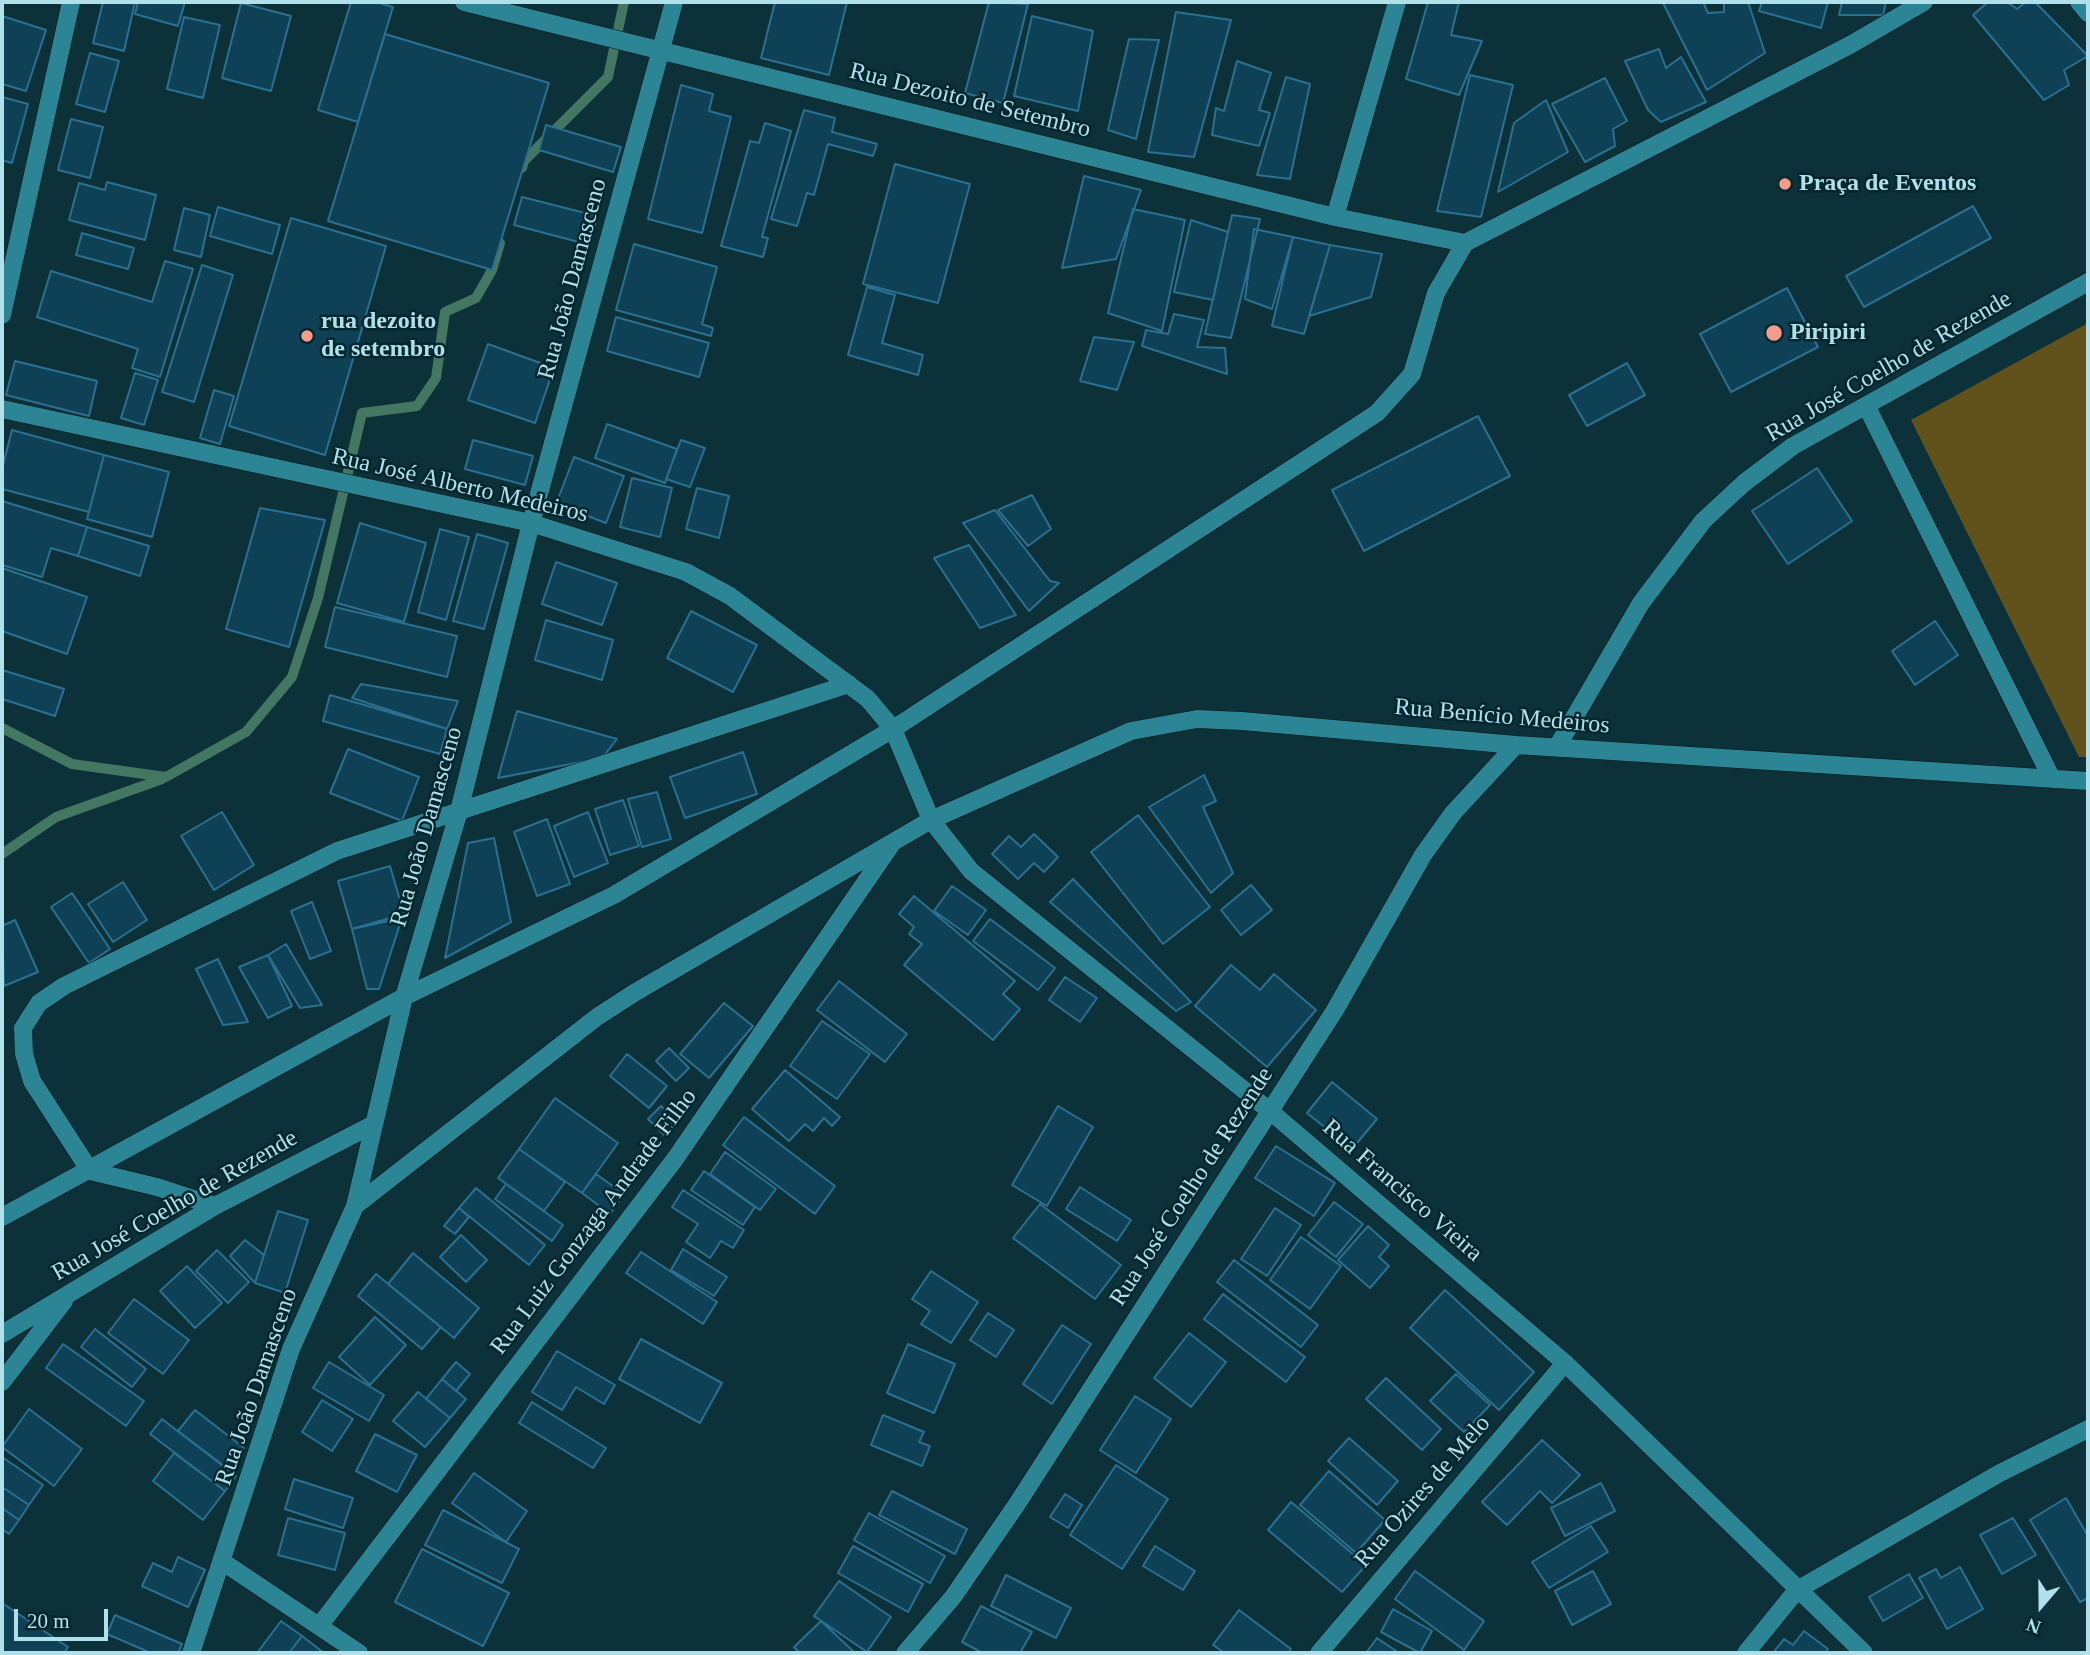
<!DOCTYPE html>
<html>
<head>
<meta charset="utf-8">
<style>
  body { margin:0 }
  #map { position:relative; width:2090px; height:1655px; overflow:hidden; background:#0c3138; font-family:"Times New Roman",serif }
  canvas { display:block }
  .frame { position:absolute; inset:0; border:4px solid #b0e1eb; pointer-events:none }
  .north { position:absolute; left:2006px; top:1571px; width:70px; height:70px; -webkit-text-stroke:5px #02272e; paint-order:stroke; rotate:200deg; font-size:19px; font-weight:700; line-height:28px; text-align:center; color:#b0e1eb }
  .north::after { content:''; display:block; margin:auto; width:24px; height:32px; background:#b0e1eb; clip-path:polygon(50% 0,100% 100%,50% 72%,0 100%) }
  .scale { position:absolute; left:14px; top:1609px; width:94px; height:32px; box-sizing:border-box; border:4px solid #b0e1eb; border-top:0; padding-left:9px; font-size:21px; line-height:24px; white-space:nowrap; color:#b0e1eb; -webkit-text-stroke:5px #02272e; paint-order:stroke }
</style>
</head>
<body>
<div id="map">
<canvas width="2090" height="1655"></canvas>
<div class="frame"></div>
<div class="north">N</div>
<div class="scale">20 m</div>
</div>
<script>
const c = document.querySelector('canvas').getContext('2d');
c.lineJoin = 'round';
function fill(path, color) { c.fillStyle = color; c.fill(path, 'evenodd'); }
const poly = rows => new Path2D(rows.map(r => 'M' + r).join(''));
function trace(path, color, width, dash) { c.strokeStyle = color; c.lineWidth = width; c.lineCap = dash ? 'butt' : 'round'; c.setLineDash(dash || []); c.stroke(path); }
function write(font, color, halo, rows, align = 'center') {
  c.font = font + ' "Times New Roman",serif'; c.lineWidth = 5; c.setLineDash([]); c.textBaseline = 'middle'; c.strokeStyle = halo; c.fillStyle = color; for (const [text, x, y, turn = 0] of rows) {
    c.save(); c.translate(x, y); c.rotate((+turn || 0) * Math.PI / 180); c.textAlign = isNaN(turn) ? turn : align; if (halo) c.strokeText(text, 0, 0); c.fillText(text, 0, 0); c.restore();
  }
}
fill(poly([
  [2088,323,2088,757,2079,757,1911,420]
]), '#61511b');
trace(poly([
  [522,168,524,161,608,77,624,2],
  [2,728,72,764,166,777,246,732,292,677,318,598,362,413,417,406,436,378,445,312,476,298,492,270,500,243],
  [2,854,56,817,162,779]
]), '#437762', 10);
const building = poly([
  [103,2,135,2,124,51,93,43,103,2],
  [138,2,185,2,178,26,135,14,138,2],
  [351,2,376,2,393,7,358,122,318,110,351,2],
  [775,2,847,2,829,75,761,58,775,2],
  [989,2,1028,4,1003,103,965,93,989,2],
  [1428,2,1459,2,1451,35,1482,41,1459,95,1406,79,1428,2],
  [1666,2,1703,2,1708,13,1724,12,1724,2,1748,2,1765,53,1707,90,1663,3,1666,2],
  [1762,2,1828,2,1821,28,1759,11,1762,2],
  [1842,2,1886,2,1883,15,1839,15,1842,2],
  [1988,2,2007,2,2017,9,2026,2,2035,2,2088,56,2064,70,2069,85,2044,100,1973,15,1988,2],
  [241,3,291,16,271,91,222,78,241,3],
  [1176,12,1231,20,1194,157,1148,152,1176,12],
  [2,16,46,30,26,91,2,84,2,16],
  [1032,16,1093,31,1078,111,1014,96,1032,16],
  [184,17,220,25,203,98,167,89,184,17],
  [385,34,549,83,492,270,328,221,385,34],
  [1129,39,1159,40,1136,139,1108,130,1129,39],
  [1659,49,1666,68,1681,57,1706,102,1661,122,1648,110,1625,61,1659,49],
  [90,53,119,61,105,112,76,104,90,53],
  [1237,61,1271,73,1259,110,1270,113,1259,146,1212,135,1216,108,1224,111,1237,61],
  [1470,75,1513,85,1481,217,1437,211,1470,75],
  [1286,77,1310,84,1290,179,1257,175,1286,77],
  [1605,78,1627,121,1613,129,1615,146,1585,162,1552,104,1605,78],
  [681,85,713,94,709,111,731,117,702,233,648,219,681,85],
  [2,97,28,104,12,163,2,160,2,97],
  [1546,100,1568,152,1498,192,1514,123,1546,100],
  [804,110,835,118,832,132,877,144,873,156,828,144,814,195,807,193,797,226,771,219,804,110],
  [71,119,103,127,90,178,58,170,71,119],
  [765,123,791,131,762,237,768,238,763,257,721,246,750,141,759,143,765,123],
  [546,125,621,147,613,172,539,150,546,125],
  [895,164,970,184,938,303,863,284,895,164],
  [1084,176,1141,190,1116,259,1062,268,1084,176],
  [107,182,156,195,145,240,69,220,79,183,105,190,107,182],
  [522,197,597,216,590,245,514,225,522,197],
  [1973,206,1991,238,1864,307,1846,276,1973,206],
  [218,207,280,225,272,254,210,236,218,207],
  [184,208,210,215,201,257,174,250,184,208],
  [1133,209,1185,220,1162,331,1108,313,1133,209],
  [1232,215,1260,219,1231,338,1205,334,1232,215],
  [291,218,386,246,325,455,229,426,291,218],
  [1191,220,1228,232,1213,300,1174,292,1191,220],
  [1254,229,1293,237,1272,309,1245,299,1254,229],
  [82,233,134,248,128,269,76,255,82,233],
  [1293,237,1330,245,1304,334,1272,326,1293,237],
  [634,244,717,267,702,324,713,328,711,336,616,310,634,244],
  [1330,245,1382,254,1371,297,1309,316,1330,245],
  [165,261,193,269,160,377,132,368,138,349,37,317,51,271,152,302,165,261],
  [202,265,233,275,194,402,162,392,202,265],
  [867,287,895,295,882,343,923,355,918,375,848,355,867,287],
  [1787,288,1818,347,1731,392,1700,334,1787,288],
  [1174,314,1204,320,1197,347,1225,348,1227,374,1142,346,1146,330,1168,334,1174,314],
  [616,317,709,343,699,377,607,351,616,317],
  [1094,337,1134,342,1117,390,1080,381,1094,337],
  [488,344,554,368,535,423,468,400,488,344],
  [15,361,97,381,89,416,6,395,15,361],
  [1627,363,1645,395,1587,426,1569,395,1627,363],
  [135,373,158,380,144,425,121,418,135,373],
  [214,390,234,396,220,444,200,438,214,390],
  [1478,416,1510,476,1364,551,1332,490,1478,416],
  [607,424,677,449,665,483,595,458,607,424],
  [12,430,104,455,89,512,2,489,2,469,12,430],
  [473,440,533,456,525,485,465,469,473,440],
  [681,440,705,448,690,487,666,479,681,440],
  [104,455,169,472,152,537,87,519,104,455],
  [574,457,624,476,606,523,556,504,574,457],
  [1817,468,1852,521,1788,564,1752,511,1817,468],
  [632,478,672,488,660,537,620,527,632,478],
  [697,488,729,496,719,538,686,529,697,488],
  [1032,495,1051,529,1028,546,998,510,1032,495],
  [2,501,87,527,78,556,51,548,42,577,2,565,2,501],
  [260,508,325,520,289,647,226,629,260,508],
  [995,510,1050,581,1059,583,1029,611,963,523,995,510],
  [360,523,426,543,404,622,337,603,360,523],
  [87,527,149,546,140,576,78,556,87,527],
  [440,529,469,537,446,620,418,612,440,529],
  [477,534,508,543,484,629,453,621,477,534],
  [969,545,1016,615,980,628,934,558,969,545],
  [556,562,617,583,602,625,542,604,556,562],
  [2,568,87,597,67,654,2,631,2,568],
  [335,607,457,636,447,677,325,647,335,607],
  [691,611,757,645,733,692,667,658,691,611],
  [546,620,613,640,602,680,535,660,546,620],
  [1935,621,1958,655,1915,685,1892,651,1935,621],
  [2,670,64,689,55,716,2,699,2,670],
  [361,684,458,701,447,729,352,698,361,684],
  [330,695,447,729,440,754,323,721,330,695],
  [517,711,617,739,602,758,498,778,517,711],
  [348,749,419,777,402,821,330,793,348,749],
  [743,752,757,794,685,818,670,777,743,752],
  [1204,775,1216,801,1203,807,1233,873,1211,893,1149,807,1204,775],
  [657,792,671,839,642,847,628,799,657,792],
  [623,800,639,846,610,855,595,809,623,800],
  [222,812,254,865,214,890,181,836,222,812],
  [588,812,608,863,574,877,554,826,588,812],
  [1138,815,1210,907,1163,944,1091,852,1138,815],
  [547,819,570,884,537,896,514,832,547,819],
  [1034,834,1058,857,1044,872,1034,863,1018,879,992,854,1009,836,1021,847,1034,834],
  [494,838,511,922,445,958,468,843,494,838],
  [390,866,404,914,352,929,338,881,390,866],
  [1073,879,1191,1002,1176,1011,1050,902,1073,879],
  [123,882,147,920,113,942,88,904,123,882],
  [1251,885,1272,910,1241,935,1221,910,1251,885],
  [952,886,986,910,968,935,934,911,952,886],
  [72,893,110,949,89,963,51,907,72,893],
  [914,896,1015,981,1003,994,1020,1009,993,1040,904,965,922,944,909,934,914,927,899,914,914,896],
  [312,902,331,951,310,959,291,911,312,902],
  [402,918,379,989,367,989,352,929,402,918],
  [990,919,1055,968,1038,990,973,941,990,919],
  [15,920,38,972,4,986,2,926,15,920],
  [286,944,322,1005,300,1008,268,955,286,944],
  [268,955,292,1006,268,1018,239,967,268,955],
  [218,959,248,1022,223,1025,196,969,218,959],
  [1231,965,1260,990,1274,974,1316,1010,1267,1067,1195,1006,1231,965],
  [1065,977,1097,998,1080,1022,1049,1000,1065,977],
  [839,981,907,1034,885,1062,817,1010,839,981],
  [724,1003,753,1026,709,1078,680,1054,724,1003],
  [822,1021,870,1054,837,1099,790,1066,822,1021],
  [669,1048,689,1068,676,1081,656,1061,669,1048],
  [627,1054,667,1086,649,1108,610,1076,627,1054],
  [785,1070,840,1117,832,1126,824,1118,813,1131,805,1124,789,1141,752,1109,785,1070],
  [1332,1082,1377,1119,1352,1149,1307,1113,1332,1082],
  [555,1098,618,1143,582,1193,519,1149,555,1098],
  [661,1106,677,1122,664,1135,648,1119,661,1106],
  [1058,1106,1093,1127,1047,1206,1012,1185,1058,1106],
  [744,1117,835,1186,815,1214,723,1145,744,1117],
  [1276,1146,1335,1183,1314,1216,1255,1178,1276,1146],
  [519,1149,565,1182,544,1211,498,1178,519,1149],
  [725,1152,776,1189,760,1210,710,1174,725,1152],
  [704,1171,755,1207,743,1225,691,1190,704,1171],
  [596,1174,624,1194,610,1214,582,1193,596,1174],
  [506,1184,563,1225,552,1241,495,1199,506,1184],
  [1080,1187,1131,1220,1117,1241,1066,1209,1080,1187],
  [476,1188,545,1245,529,1265,459,1208,476,1188],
  [683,1190,744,1230,733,1248,721,1241,710,1258,686,1242,698,1224,672,1207,683,1190],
  [1334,1202,1363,1224,1336,1257,1308,1235,1334,1202],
  [1040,1204,1121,1265,1095,1299,1013,1238,1040,1204],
  [459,1208,469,1217,455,1234,444,1226,459,1208],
  [1275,1208,1301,1225,1267,1276,1241,1259,1275,1208],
  [278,1211,308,1220,285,1293,255,1283,278,1211],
  [1368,1226,1389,1245,1379,1257,1389,1266,1370,1288,1338,1260,1368,1226],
  [461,1235,487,1260,466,1282,440,1257,461,1235],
  [1301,1237,1341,1266,1310,1309,1270,1280,1301,1237],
  [245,1240,264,1255,255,1283,230,1256,245,1240],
  [683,1249,727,1277,714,1296,671,1270,683,1249],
  [217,1250,249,1282,228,1303,196,1271,217,1250],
  [641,1252,717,1302,703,1324,626,1273,641,1252],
  [413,1253,479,1308,454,1338,388,1284,413,1253],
  [1234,1260,1318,1325,1301,1347,1217,1282,1234,1260],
  [187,1266,222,1303,195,1328,160,1291,187,1266],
  [931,1271,978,1302,951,1343,921,1324,930,1311,912,1299,931,1271],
  [376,1274,441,1327,422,1349,358,1296,376,1274],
  [1445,1290,1534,1372,1499,1410,1410,1328,1445,1290],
  [1223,1294,1305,1357,1286,1382,1204,1319,1223,1294],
  [134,1299,189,1340,163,1374,108,1333,134,1299],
  [988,1313,1014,1330,996,1357,970,1340,988,1313],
  [375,1317,406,1345,370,1385,339,1357,375,1317],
  [1062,1325,1091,1344,1052,1404,1023,1384,1062,1325],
  [95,1329,146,1369,132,1387,81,1347,95,1329],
  [1189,1333,1226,1362,1191,1407,1154,1378,1189,1333],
  [641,1339,722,1383,700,1423,619,1379,641,1339],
  [63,1344,144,1401,126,1426,46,1368,63,1344],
  [908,1344,955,1364,934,1413,887,1393,908,1344],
  [557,1351,615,1385,604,1404,576,1387,562,1410,532,1392,557,1351],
  [329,1362,384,1395,369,1421,313,1388,329,1362],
  [456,1362,470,1374,456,1391,442,1379,456,1362],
  [1456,1374,1490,1405,1464,1432,1430,1401,1456,1374],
  [1386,1378,1441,1429,1422,1450,1366,1399,1386,1378],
  [442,1379,466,1399,450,1418,426,1399,442,1379],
  [418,1392,450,1418,425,1447,393,1421,418,1392],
  [1135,1396,1171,1419,1136,1473,1100,1450,1135,1396],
  [322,1400,353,1419,332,1451,302,1432,322,1400],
  [532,1402,606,1448,593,1468,519,1423,532,1402],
  [29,1409,82,1449,54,1486,2,1447,29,1409],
  [195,1410,244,1448,228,1469,178,1431,195,1410],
  [883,1415,924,1432,919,1442,930,1446,922,1466,871,1445,883,1415],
  [162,1419,236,1476,225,1491,150,1434,162,1419],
  [375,1434,417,1455,397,1492,356,1471,375,1434],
  [1349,1438,1398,1481,1377,1505,1328,1461,1349,1438],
  [1542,1440,1580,1475,1552,1503,1540,1491,1507,1525,1482,1502,1542,1440],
  [174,1453,225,1491,203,1520,153,1481,174,1453],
  [2,1457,43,1485,29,1505,2,1487,2,1457],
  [1116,1465,1168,1499,1122,1569,1070,1535,1116,1465],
  [1329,1471,1385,1520,1356,1553,1300,1505,1329,1471],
  [474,1473,527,1511,506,1542,452,1503,474,1473],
  [294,1479,353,1498,343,1528,285,1509,294,1479],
  [1601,1483,1615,1511,1565,1536,1551,1508,1601,1483],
  [2,1487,29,1505,19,1520,2,1508,2,1487],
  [892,1491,967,1529,955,1554,879,1515,892,1491],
  [1065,1494,1082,1505,1068,1528,1050,1517,1065,1494],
  [2066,1498,2088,1536,2088,1598,2080,1602,2030,1520,2066,1498],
  [1291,1502,1366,1565,1342,1592,1268,1530,1291,1502],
  [2,1508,19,1520,9,1534,2,1529,2,1508],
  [443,1510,519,1549,502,1583,425,1545,443,1510],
  [869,1513,945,1556,930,1583,854,1540,869,1513],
  [288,1518,345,1533,335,1570,278,1555,288,1518],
  [2013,1518,2036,1555,2002,1574,1980,1535,2013,1518],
  [1591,1526,1608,1552,1549,1588,1532,1562,1591,1526],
  [853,1546,923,1584,908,1612,838,1573,853,1546],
  [1155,1546,1195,1571,1183,1590,1143,1566,1155,1546],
  [422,1549,509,1593,483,1646,395,1602,422,1549],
  [178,1557,205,1570,188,1607,142,1586,153,1563,172,1572,178,1557],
  [1960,1567,1983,1609,1947,1629,1919,1578,1936,1569,1941,1578,1960,1567],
  [1415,1571,1484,1621,1464,1650,1395,1599,1415,1571],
  [1593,1571,1611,1604,1572,1625,1555,1591,1593,1571],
  [1909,1574,1923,1598,1883,1621,1869,1597,1909,1574],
  [1006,1575,1071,1608,1056,1638,991,1606,1006,1575],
  [839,1581,891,1617,867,1652,814,1616,839,1581],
  [2,1603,68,1647,64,1653,2,1653,2,1603],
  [981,1606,1032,1632,1020,1653,983,1653,962,1642,981,1606],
  [1393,1609,1432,1631,1420,1653,1381,1632,1393,1609],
  [1239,1610,1291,1649,1288,1653,1225,1653,1213,1645,1239,1610],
  [115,1615,182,1644,178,1653,151,1653,107,1634,115,1615],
  [281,1621,302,1636,289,1653,257,1653,281,1621],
  [821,1621,855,1653,800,1653,794,1647,821,1621],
  [1804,1631,1828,1649,1825,1653,1773,1653,1784,1639,1793,1645,1804,1631],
  [302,1636,324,1653,289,1653,302,1636],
  [1377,1638,1399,1653,1366,1653,1377,1638]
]);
fill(building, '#0e4156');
trace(building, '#2b7090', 2);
const minor = poly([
  [464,2,1335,217,1465,243],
  [2079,2,2088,13],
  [1335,217,1397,2],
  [2,315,71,2],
  [1867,407,2052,779],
  [2,409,531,523,686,572,730,596,868,699,893,729,931,820,971,871,1270,1111,1565,1363,1864,1653],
  [1557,747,1641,603,1703,521,1744,483,1793,446,2088,282],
  [215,1206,157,1187,90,1171,32,1081,24,1054,23,1028,39,1003,64,986,337,851,849,684],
  [355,1206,597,1017,634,993,931,820,1131,731,1197,719,1242,721,1516,745,2088,781],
  [2,1217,404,997,614,895,893,729,1377,413,1412,374,1436,293,1465,243,1850,45,1924,2],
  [2,1334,215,1206,374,1124],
  [2,1382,64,1301],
  [223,1562,359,1653],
  [320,1625,675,1159,891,845],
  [191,1653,291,1349,355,1206,404,997,459,811,531,523,674,2],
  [905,1653,953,1597,1017,1504,1335,1010,1423,855,1453,813,1516,745],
  [1319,1653,1565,1363],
  [1746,1653,1797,1590,2000,1473,2088,1429]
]);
trace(minor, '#08171a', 19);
trace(minor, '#2c8594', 18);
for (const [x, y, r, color] of [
  [1785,184,7,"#f49d8c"],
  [1774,333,9,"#f49d8c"],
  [307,336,7,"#f49d8c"]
]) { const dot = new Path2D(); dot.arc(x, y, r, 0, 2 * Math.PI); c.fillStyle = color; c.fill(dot); trace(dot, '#02272e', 2.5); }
write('24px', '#b0e1eb', '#02272e', [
  ["Rua Dezoito de Setembro",970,101,14],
  ["Rua João Damasceno",573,279,-75],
  ["Rua José Coelho de Rezende",1889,367,-30],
  ["Rua José Alberto Medeiros",460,486,13],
  ["Rua Benício Medeiros",1502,717,5],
  ["Rua João Damasceno",427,827,-74],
  ["Rua José Coelho de Rezende",1192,1187,-57],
  ["Rua Francisco Vieira",1402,1191,41],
  ["Rua José Coelho de Rezende",175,1206,-30],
  ["Rua Luiz Gonzaga Andrade Filho",594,1222,-53],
  ["Rua João Damasceno",257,1387,-71],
  ["Rua Ozires de Melo",1423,1492,-49]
]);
write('bold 24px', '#b0e1eb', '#02272e', [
  ["Praça de Eventos",1799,184],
  ["rua dezoito",321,322],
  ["de setembro",321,350],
  ["Piripiri",1790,333]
], 'left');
</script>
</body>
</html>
